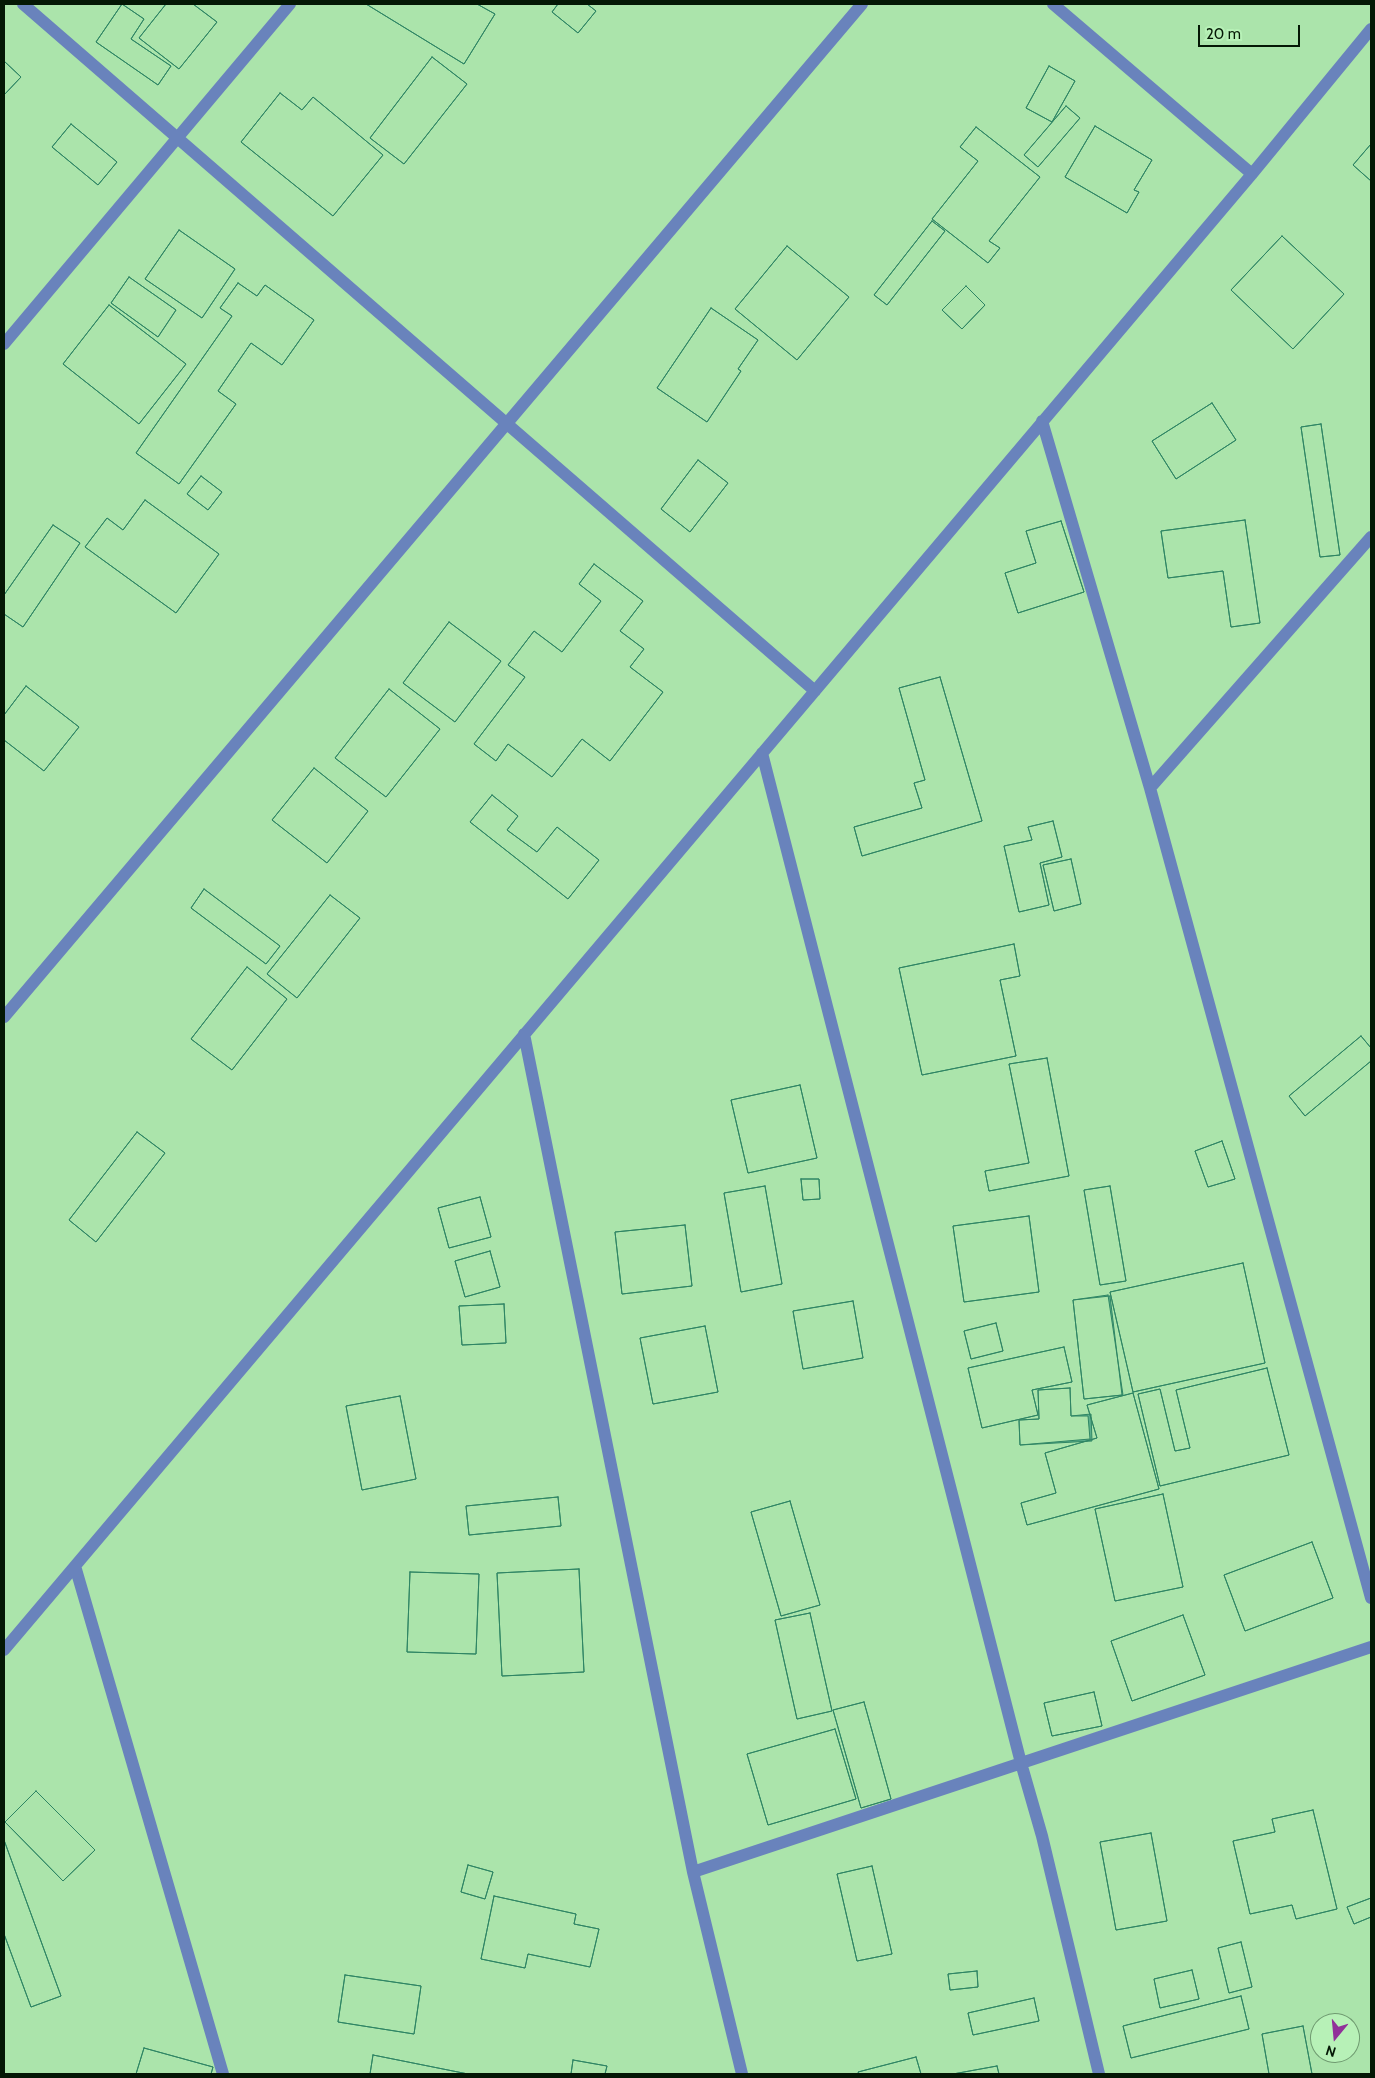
<!DOCTYPE html>
<html>
<head>
<meta charset="utf-8">
<style>
  body { margin:0 }
  #map { position:relative; width:1375px; height:2078px; overflow:hidden; background:#abe4ab; font-family:Cabin,sans-serif }
  canvas { display:block }
  .frame { position:absolute; inset:0; border:5px solid #041805; pointer-events:none }
  .north { position:absolute; left:1310px; top:2013px; width:50px; height:50px; box-sizing:border-box; background:#b7f1b7; border:1px solid #6f9a70; border-radius:50%; rotate:197deg; font-size:14px; font-weight:700; line-height:20px; text-align:center; color:#041805 }
  .north::after { content:''; display:block; margin:auto; width:18px; height:22px; background:#913199; clip-path:polygon(50% 0,100% 100%,50% 72%,0 100%) }
  .scale { position:absolute; left:1198px; top:25px; width:102px; height:22px; box-sizing:border-box; border:2px solid #041805; border-top:0; padding-left:6px; font-size:15px; line-height:18px; white-space:nowrap; color:#041805; -webkit-text-stroke:4px #b7f1b7; paint-order:stroke }
</style>
</head>
<body>
<div id="map">
<canvas width="1375" height="2078"></canvas>
<div class="frame"></div>
<div class="north">N</div>
<div class="scale">20 m</div>
</div>
<script>
const c = document.querySelector('canvas').getContext('2d');
c.lineJoin = 'round';
function fill(path, color) { c.fillStyle = color; c.fill(path, 'evenodd'); }
const poly = rows => new Path2D(rows.map(r => 'M' + r).join(''));
function trace(path, color, width, dash) { c.strokeStyle = color; c.lineWidth = width; c.lineCap = dash ? 'butt' : 'round'; c.setLineDash(dash || []); c.stroke(path); }
const building = poly([
  [122,4,144,19,131,39,171,66,158,85,96,42,122,4],
  [122,4,144,19,131,39,171,66,158,85,96,42,122,4],
  [166,4,193,4,217,22,179,69,139,38,166,4],
  [166,4,193,4,217,22,179,69,139,38,166,4],
  [366,4,477,4,495,14,464,64,366,4],
  [366,4,477,4,495,14,464,64,366,4],
  [558,4,587,4,596,11,578,33,552,12,558,4],
  [558,4,587,4,596,11,578,33,552,12,558,4],
  [432,57,467,84,404,164,370,138,432,57],
  [432,57,467,84,404,164,370,138,432,57],
  [4,61,21,77,4,95,4,61],
  [4,61,21,77,4,95,4,61],
  [1049,66,1075,81,1052,122,1026,108,1049,66],
  [1049,66,1075,81,1052,122,1026,108,1049,66],
  [280,93,302,110,313,97,383,155,333,216,241,142,280,93],
  [280,93,302,110,313,97,383,155,333,216,241,142,280,93],
  [1066,106,1080,118,1038,167,1024,155,1066,106],
  [1066,106,1080,118,1038,167,1024,155,1066,106],
  [71,124,117,162,98,185,52,147,71,124],
  [71,124,117,162,98,185,52,147,71,124],
  [1095,126,1152,160,1134,190,1139,192,1127,213,1065,177,1095,126],
  [1095,126,1152,160,1134,190,1139,192,1127,213,1065,177,1095,126],
  [976,127,1040,177,989,241,1000,248,988,263,932,219,978,161,960,147,976,127],
  [976,127,1040,177,989,241,1000,248,988,263,932,219,978,161,960,147,976,127],
  [1371,144,1371,181,1353,165,1371,144],
  [1371,144,1371,181,1353,165,1371,144],
  [932,221,945,231,887,305,874,295,932,221],
  [932,221,945,231,887,305,874,295,932,221],
  [179,230,235,269,202,318,145,279,179,230],
  [179,230,235,269,202,318,145,279,179,230],
  [1282,236,1344,294,1293,349,1231,290,1282,236],
  [1282,236,1344,294,1293,349,1231,290,1282,236],
  [787,246,849,297,797,360,735,309,787,246],
  [787,246,849,297,797,360,735,309,787,246],
  [129,277,176,310,158,337,111,303,129,277],
  [129,277,176,310,158,337,111,303,129,277],
  [238,283,257,296,265,285,314,320,282,365,251,343,218,391,236,404,179,484,136,453,232,316,220,308,238,283],
  [238,283,257,296,265,285,314,320,282,365,251,343,218,391,236,404,179,484,136,453,232,316,220,308,238,283],
  [966,286,985,305,962,329,942,310,966,286],
  [966,286,985,305,962,329,942,310,966,286],
  [109,305,186,364,139,424,63,364,109,305],
  [109,305,186,364,139,424,63,364,109,305],
  [711,308,758,340,738,369,741,371,707,422,657,388,711,308],
  [711,308,758,340,738,369,741,371,707,422,657,388,711,308],
  [1212,403,1236,440,1176,479,1152,441,1212,403],
  [1212,403,1236,440,1176,479,1152,441,1212,403],
  [1321,424,1340,555,1320,557,1301,427,1321,424],
  [1321,424,1340,555,1320,557,1301,427,1321,424],
  [698,460,728,483,690,532,661,509,698,460],
  [698,460,728,483,690,532,661,509,698,460],
  [201,476,222,492,208,510,187,494,201,476],
  [201,476,222,492,208,510,187,494,201,476],
  [145,500,219,554,176,613,85,547,107,518,123,530,145,500],
  [145,500,219,554,176,613,85,547,107,518,123,530,145,500],
  [1245,520,1260,623,1231,627,1223,571,1168,578,1161,531,1245,520],
  [1245,520,1260,623,1231,627,1223,571,1168,578,1161,531,1245,520],
  [1061,521,1084,592,1018,613,1005,573,1036,563,1026,531,1061,521],
  [1061,521,1084,592,1018,613,1005,573,1036,563,1026,531,1061,521],
  [53,525,80,543,23,627,4,614,4,595,53,525],
  [53,525,80,543,23,627,4,614,4,595,53,525],
  [594,564,643,601,620,631,644,649,630,667,663,692,610,761,582,739,552,777,508,744,496,761,474,744,525,677,508,665,534,631,562,652,601,601,579,584,594,564],
  [594,564,643,601,620,631,644,649,630,667,663,692,610,761,582,739,552,777,508,744,496,761,474,744,525,677,508,665,534,631,562,652,601,601,579,584,594,564],
  [449,622,501,661,455,722,403,683,449,622],
  [449,622,501,661,455,722,403,683,449,622],
  [940,677,982,821,862,856,854,827,922,808,914,783,925,780,899,688,940,677],
  [940,677,982,821,862,856,854,827,922,808,914,783,925,780,899,688,940,677],
  [26,686,79,727,44,771,4,740,4,715,26,686],
  [26,686,79,727,44,771,4,740,4,715,26,686],
  [389,689,440,729,386,797,335,758,389,689],
  [389,689,440,729,386,797,335,758,389,689],
  [314,768,368,811,327,863,272,820,314,768],
  [314,768,368,811,327,863,272,820,314,768],
  [492,795,518,816,507,830,537,852,557,827,599,860,568,899,470,822,492,795],
  [492,795,518,816,507,830,537,852,557,827,599,860,568,899,470,822,492,795],
  [1053,821,1062,857,1040,863,1049,905,1019,912,1004,846,1032,840,1028,827,1053,821],
  [1053,821,1062,857,1040,863,1049,905,1019,912,1004,846,1032,840,1028,827,1053,821],
  [1071,859,1081,904,1054,911,1043,865,1071,859],
  [1071,859,1081,904,1054,911,1043,865,1071,859],
  [204,889,280,946,266,964,191,908,204,889],
  [204,889,280,946,266,964,191,908,204,889],
  [330,895,360,918,297,998,267,974,330,895],
  [330,895,360,918,297,998,267,974,330,895],
  [1014,944,1020,976,1000,980,1016,1056,922,1075,899,968,1014,944],
  [1014,944,1020,976,1000,980,1016,1056,922,1075,899,968,1014,944],
  [247,967,287,999,232,1070,191,1039,247,967],
  [247,967,287,999,232,1070,191,1039,247,967],
  [1361,1036,1371,1048,1371,1061,1305,1116,1289,1096,1361,1036],
  [1361,1036,1371,1048,1371,1061,1305,1116,1289,1096,1361,1036],
  [1047,1058,1069,1176,989,1191,985,1171,1029,1163,1009,1064,1047,1058],
  [1047,1058,1069,1176,989,1191,985,1171,1029,1163,1009,1064,1047,1058],
  [800,1085,817,1158,748,1173,731,1100,800,1085],
  [800,1085,817,1158,748,1173,731,1100,800,1085],
  [137,1132,165,1153,96,1242,69,1220,137,1132],
  [137,1132,165,1153,96,1242,69,1220,137,1132],
  [1222,1141,1235,1179,1208,1187,1195,1151,1222,1141],
  [1222,1141,1235,1179,1208,1187,1195,1151,1222,1141],
  [801,1179,819,1179,820,1199,803,1200,801,1179],
  [801,1179,819,1179,820,1199,803,1200,801,1179],
  [765,1186,782,1284,741,1292,724,1193,765,1186],
  [765,1186,782,1284,741,1292,724,1193,765,1186],
  [1110,1186,1126,1281,1100,1285,1084,1190,1110,1186],
  [1110,1186,1126,1281,1100,1285,1084,1190,1110,1186],
  [480,1197,491,1237,449,1248,438,1208,480,1197],
  [480,1197,491,1237,449,1248,438,1208,480,1197],
  [1029,1216,1039,1292,964,1302,953,1226,1029,1216],
  [1029,1216,1039,1292,964,1302,953,1226,1029,1216],
  [685,1225,692,1286,622,1294,615,1232,685,1225],
  [685,1225,692,1286,622,1294,615,1232,685,1225],
  [490,1251,500,1287,465,1297,455,1261,490,1251],
  [490,1251,500,1287,465,1297,455,1261,490,1251],
  [1243,1263,1265,1363,1133,1392,1110,1292,1243,1263],
  [1243,1263,1265,1363,1133,1392,1110,1292,1243,1263],
  [1108,1295,1123,1395,1084,1399,1073,1300,1108,1295],
  [1110,1296,1122,1395,1084,1399,1073,1300,1110,1296],
  [853,1301,863,1358,803,1369,793,1311,853,1301],
  [853,1301,863,1358,803,1369,793,1311,853,1301],
  [504,1304,506,1343,462,1345,459,1306,504,1304],
  [504,1304,506,1343,462,1345,459,1306,504,1304],
  [996,1323,1003,1351,971,1359,964,1331,996,1323],
  [996,1323,1003,1351,971,1359,964,1331,996,1323],
  [705,1326,718,1392,653,1404,640,1338,705,1326],
  [705,1326,718,1392,653,1404,640,1338,705,1326],
  [1064,1347,1072,1382,1032,1390,1038,1415,982,1428,968,1368,1064,1347],
  [1064,1347,1072,1382,1032,1390,1038,1415,982,1428,968,1368,1064,1347],
  [1267,1368,1289,1455,1160,1486,1138,1394,1160,1389,1175,1451,1190,1448,1176,1390,1267,1368],
  [1267,1368,1289,1455,1160,1486,1138,1394,1160,1389,1175,1451,1190,1448,1176,1390,1267,1368],
  [1070,1388,1071,1416,1091,1414,1092,1441,1020,1445,1019,1420,1039,1419,1038,1390,1070,1388],
  [1070,1388,1071,1416,1088,1416,1090,1439,1020,1445,1019,1420,1039,1419,1038,1390,1070,1388],
  [1133,1393,1159,1489,1027,1525,1021,1503,1056,1493,1045,1453,1097,1438,1087,1405,1133,1393],
  [1133,1393,1159,1489,1027,1525,1021,1503,1056,1493,1045,1453,1097,1438,1087,1405,1133,1393],
  [400,1396,416,1479,362,1490,346,1406,400,1396],
  [400,1396,416,1479,362,1490,346,1406,400,1396],
  [1163,1494,1183,1587,1115,1601,1095,1509,1163,1494],
  [1163,1494,1183,1587,1115,1601,1095,1509,1163,1494],
  [558,1497,561,1526,469,1535,466,1506,558,1497],
  [558,1497,561,1526,469,1535,466,1506,558,1497],
  [790,1501,820,1605,781,1616,751,1512,790,1501],
  [790,1501,820,1605,781,1616,751,1512,790,1501],
  [1312,1542,1333,1598,1245,1631,1224,1575,1312,1542],
  [1312,1542,1333,1598,1245,1631,1224,1575,1312,1542],
  [579,1569,584,1672,502,1676,497,1573,579,1569],
  [579,1569,584,1672,502,1676,497,1573,579,1569],
  [410,1572,479,1574,476,1654,407,1652,410,1572],
  [410,1572,479,1574,476,1654,407,1652,410,1572],
  [810,1613,832,1711,797,1719,775,1620,810,1613],
  [810,1613,832,1711,797,1719,775,1620,810,1613],
  [1183,1615,1205,1675,1132,1701,1111,1641,1183,1615],
  [1183,1615,1205,1675,1132,1701,1111,1641,1183,1615],
  [1094,1692,1102,1726,1052,1736,1044,1703,1094,1692],
  [1094,1692,1102,1726,1052,1736,1044,1703,1094,1692],
  [864,1702,891,1799,861,1808,833,1710,864,1702],
  [864,1702,891,1799,861,1808,833,1710,864,1702],
  [835,1729,856,1799,768,1825,747,1754,835,1729],
  [835,1729,856,1799,768,1825,747,1754,835,1729],
  [36,1791,95,1850,63,1881,5,1822,36,1791],
  [36,1791,95,1850,63,1881,5,1822,36,1791],
  [1313,1810,1337,1909,1296,1919,1292,1905,1250,1914,1233,1841,1275,1832,1272,1819,1313,1810],
  [1313,1810,1337,1909,1296,1919,1292,1905,1250,1914,1233,1841,1275,1832,1272,1819,1313,1810],
  [1151,1833,1167,1921,1116,1930,1100,1842,1151,1833],
  [1151,1833,1167,1921,1116,1930,1100,1842,1151,1833],
  [4,1840,61,1996,31,2007,4,1934,4,1840],
  [4,1840,61,1996,31,2007,4,1934,4,1840],
  [468,1865,493,1872,485,1899,461,1892,468,1865],
  [468,1865,493,1872,485,1899,461,1892,468,1865],
  [872,1866,892,1954,857,1961,837,1874,872,1866],
  [872,1866,892,1954,857,1961,837,1874,872,1866],
  [494,1896,576,1914,574,1924,599,1929,590,1967,528,1954,525,1968,481,1959,494,1896],
  [494,1896,576,1914,574,1924,599,1929,590,1967,528,1954,525,1968,481,1959,494,1896],
  [1371,1898,1371,1917,1354,1924,1347,1907,1371,1898],
  [1371,1898,1371,1917,1354,1924,1347,1907,1371,1898],
  [1241,1942,1252,1987,1229,1993,1218,1948,1241,1942],
  [1241,1942,1252,1987,1229,1993,1218,1948,1241,1942],
  [1192,1970,1199,1999,1160,2008,1154,1979,1192,1970],
  [1192,1970,1199,1999,1160,2008,1154,1979,1192,1970],
  [977,1971,978,1987,950,1990,948,1974,977,1971],
  [977,1971,978,1987,950,1990,948,1974,977,1971],
  [345,1975,421,1986,414,2034,338,2022,345,1975],
  [345,1975,421,1986,414,2034,338,2022,345,1975],
  [1241,1996,1249,2029,1131,2058,1123,2026,1241,1996],
  [1241,1996,1249,2029,1131,2058,1123,2026,1241,1996],
  [1034,1998,1039,2021,973,2035,968,2013,1034,1998],
  [1034,1998,1039,2021,973,2035,968,2013,1034,1998],
  [1303,2026,1312,2074,1269,2074,1262,2034,1303,2026],
  [1303,2026,1312,2074,1269,2074,1262,2034,1303,2026],
  [144,2048,213,2067,211,2074,136,2074,144,2048],
  [144,2048,213,2067,211,2074,136,2074,144,2048],
  [373,2055,468,2074,370,2074,373,2055],
  [373,2055,468,2074,370,2074,373,2055],
  [916,2057,921,2074,859,2074,858,2072,916,2057],
  [916,2057,921,2074,859,2074,858,2072,916,2057],
  [573,2060,607,2066,605,2074,571,2074,573,2060],
  [573,2060,607,2066,605,2074,571,2074,573,2060],
  [997,2066,999,2074,953,2074,997,2066],
  [997,2066,999,2074,953,2074,997,2066]
]);
fill(building, '#5cb08d');
trace(building, '#2f8564', 1);
trace(poly([
  [23,4,815,691],
  [1053,4,1252,174],
  [4,344,290,4],
  [1042,421,1150,788,1371,1598],
  [762,753,1021,1763,1042,1836,1099,2074],
  [1150,788,1371,537],
  [4,1017,862,4],
  [524,1034,693,1872,742,2074],
  [75,1566,223,2074],
  [4,1650,1252,174,1371,29],
  [693,1872,1371,1647]
]), '#6983bc', 12);
</script>
</body>
</html>
